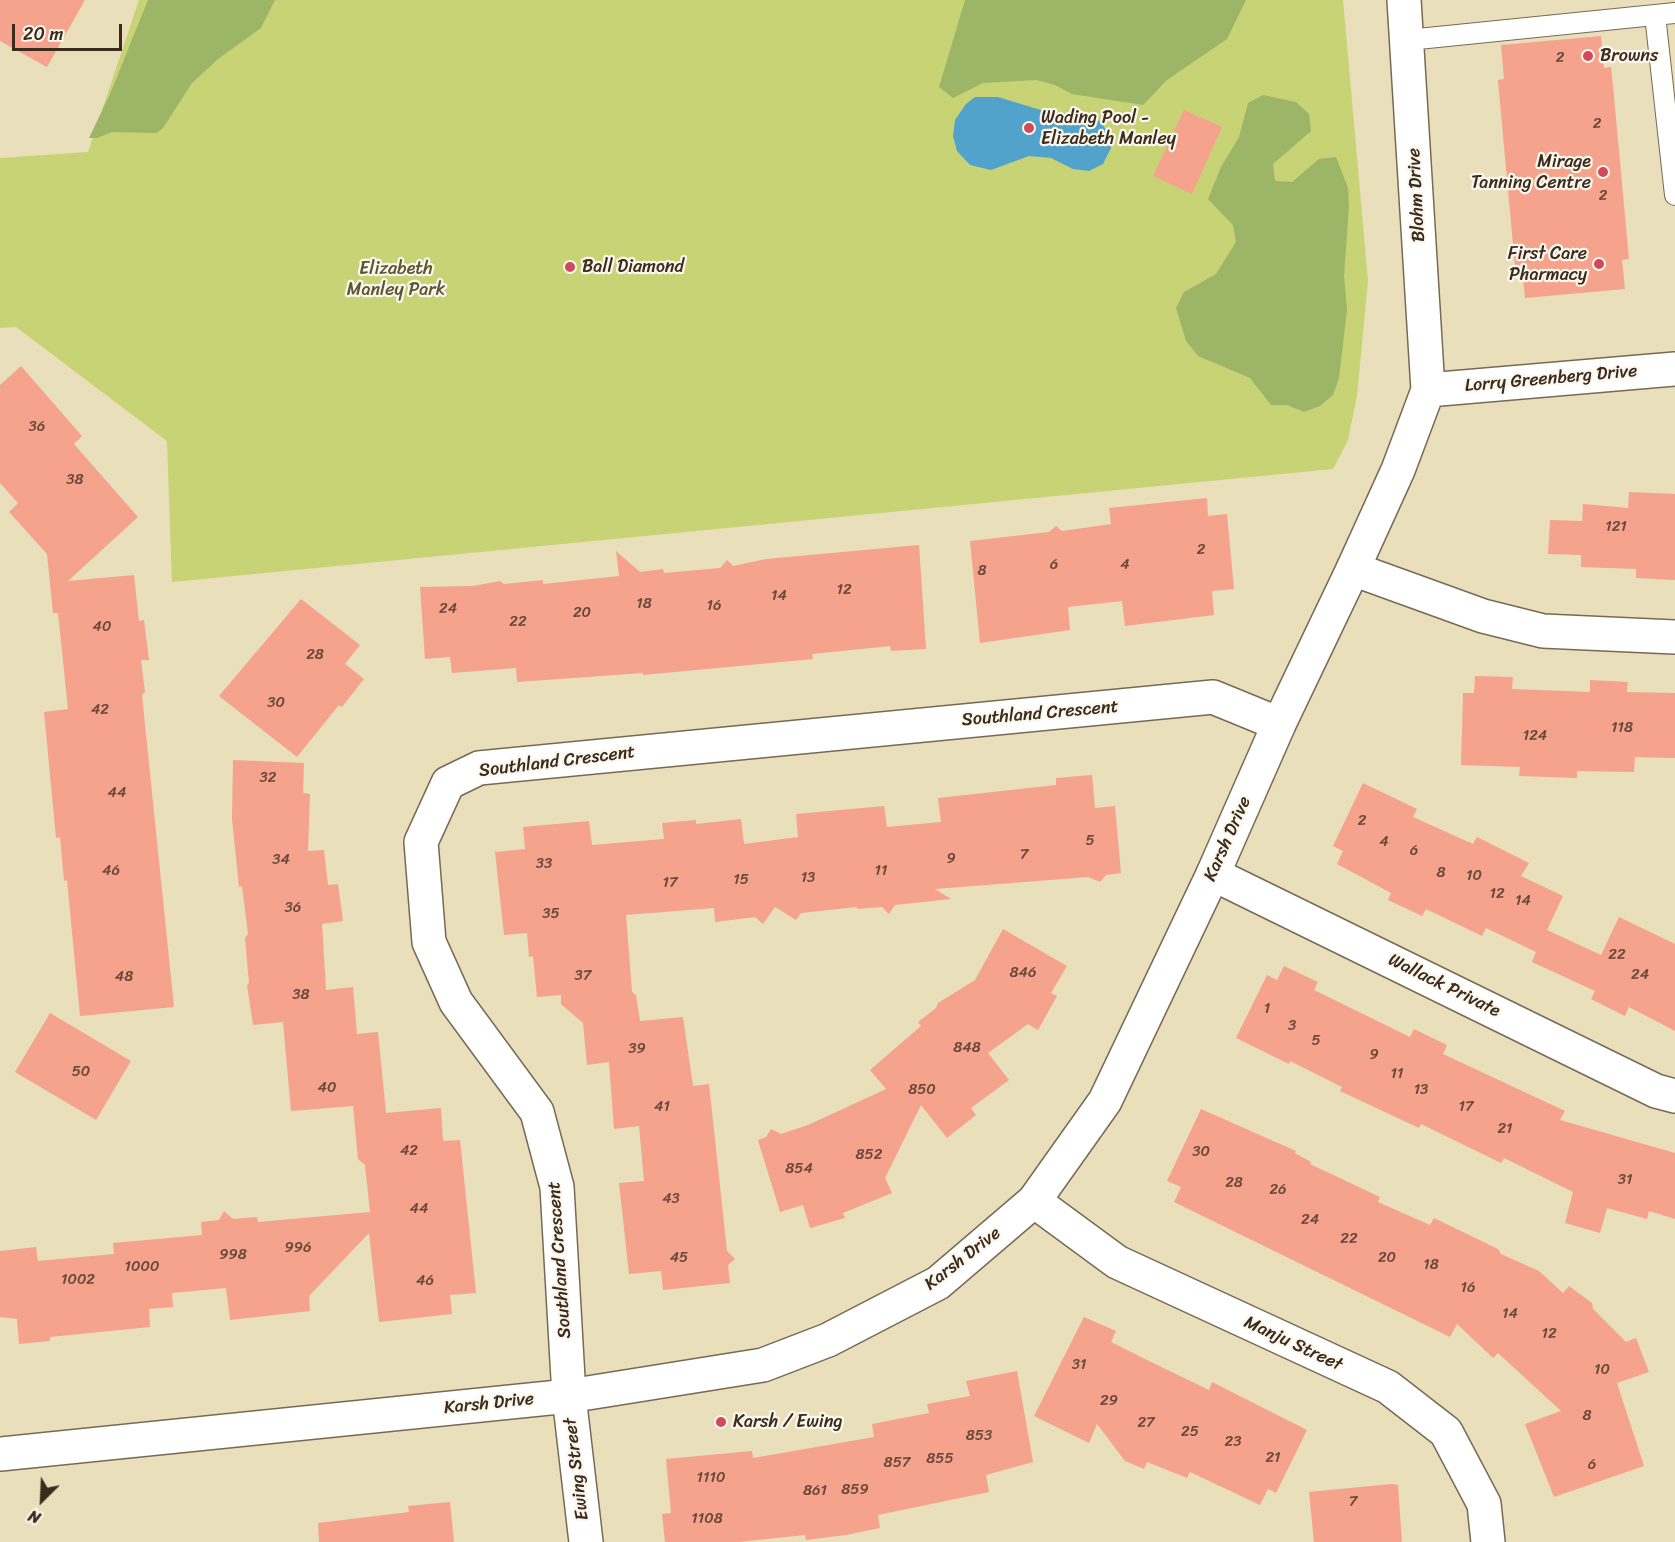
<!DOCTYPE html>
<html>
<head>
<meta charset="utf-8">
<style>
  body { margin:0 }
  #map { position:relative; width:1675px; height:1542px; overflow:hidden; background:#e9dfbb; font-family:Sriracha,sans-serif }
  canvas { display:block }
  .north { position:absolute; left:12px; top:1470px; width:60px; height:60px; -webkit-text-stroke:4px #fbf7ec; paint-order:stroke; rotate:204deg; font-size:16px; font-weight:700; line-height:24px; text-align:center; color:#3b2a1e }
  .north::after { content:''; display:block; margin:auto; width:21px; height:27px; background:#3b2a1e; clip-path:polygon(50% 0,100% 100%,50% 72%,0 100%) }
  .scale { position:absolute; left:12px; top:24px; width:110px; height:27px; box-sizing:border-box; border:3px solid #3b2a1e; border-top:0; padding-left:8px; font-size:18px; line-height:21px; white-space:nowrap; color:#3b2a1e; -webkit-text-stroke:4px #fbf7ec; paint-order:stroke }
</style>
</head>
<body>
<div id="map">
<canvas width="1675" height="1542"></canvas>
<div class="north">N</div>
<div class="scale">20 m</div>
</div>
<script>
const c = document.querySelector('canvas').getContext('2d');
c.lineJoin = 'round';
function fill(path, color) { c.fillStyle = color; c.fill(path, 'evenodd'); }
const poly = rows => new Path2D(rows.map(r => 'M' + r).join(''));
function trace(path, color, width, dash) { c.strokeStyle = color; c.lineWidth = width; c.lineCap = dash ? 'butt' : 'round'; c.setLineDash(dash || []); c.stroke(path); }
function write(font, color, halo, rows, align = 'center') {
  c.font = font + ' Sriracha,sans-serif'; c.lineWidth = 4.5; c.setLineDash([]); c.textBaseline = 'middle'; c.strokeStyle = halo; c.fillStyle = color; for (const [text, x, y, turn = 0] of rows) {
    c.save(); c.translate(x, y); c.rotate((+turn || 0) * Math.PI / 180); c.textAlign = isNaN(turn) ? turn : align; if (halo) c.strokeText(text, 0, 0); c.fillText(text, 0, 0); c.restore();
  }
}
fill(poly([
  [139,0,1343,0,1368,281,1357,396,1348,440,1333,469,172,582,167,441,16,327,0,328,0,158,88,152]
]), '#c7d375');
fill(poly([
  [148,0,275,0,261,28,218,59,192,83,163,128,156,133,112,132,97,138,89,138,110,94],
  [965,0,1246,0,1227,39,1167,80,1143,105,1072,94,1055,85,1036,80,983,83,953,98,939,87],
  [1263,95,1296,102,1309,114,1311,131,1273,164,1275,181,1292,182,1319,159,1336,157,1348,188,1349,206,1344,276,1347,310,1339,378,1333,395,1320,406,1304,412,1287,405,1271,405,1250,378,1198,356,1186,341,1176,308,1184,292,1216,274,1236,242,1233,225,1208,199,1221,167,1239,137,1248,103]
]), '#9db566');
fill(poly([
  [975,97,998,97,1044,111,1085,115,1100,121,1109,134,1111,148,1103,164,1089,171,1073,169,1051,158,1029,156,991,170,970,165,957,151,953,136,955,120,966,104]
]), '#51a3cc');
fill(poly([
  [0,0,85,0,47,67,0,41],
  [1601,36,1604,68,1611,67,1613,86,1629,259,1622,260,1625,289,1525,298,1522,265,1515,266,1504,147,1498,80,1504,79,1501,45],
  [1184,110,1222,127,1192,194,1153,176],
  [21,366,82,436,74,444,138,517,68,581,134,575,139,621,144,620,149,660,141,660,145,692,142,695,174,1007,80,1016,67,880,64,881,60,837,56,838,44,712,68,709,58,613,53,613,47,554,9,512,18,503,0,483,0,385],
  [1629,492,1675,494,1675,580,1636,578,1636,569,1581,567,1581,555,1548,554,1550,520,1582,521,1583,504,1628,508],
  [1207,498,1208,516,1227,514,1234,589,1212,591,1214,615,1125,626,1122,601,1068,607,1070,630,980,643,970,541,1049,532,1056,526,1062,531,1111,524,1109,508],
  [919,545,926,649,891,651,890,646,812,654,813,659,643,675,643,673,517,682,516,668,452,673,450,657,425,659,420,587,473,586,500,581,504,584,543,580,543,584,619,576,616,551,640,572,663,569,664,573,720,568,727,560,733,566,766,559],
  [301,599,360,645,345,664,364,679,342,707,339,705,297,757,219,696],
  [1475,676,1513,677,1512,689,1590,692,1590,680,1628,682,1627,692,1675,693,1675,758,1635,757,1634,772,1577,771,1577,778,1519,776,1520,767,1461,765,1463,693,1474,693],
  [233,760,304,763,303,793,310,794,308,851,324,850,328,885,338,884,343,921,322,924,326,990,353,987,357,1034,378,1032,386,1113,441,1108,443,1141,460,1140,476,1293,450,1295,452,1314,379,1322,369,1233,309,1296,310,1311,230,1320,226,1288,172,1293,173,1307,149,1309,150,1327,50,1337,50,1341,19,1344,17,1319,0,1317,0,1251,36,1247,38,1261,114,1254,113,1243,202,1235,201,1222,219,1220,224,1211,233,1219,257,1217,258,1222,370,1212,365,1165,358,1159,353,1106,291,1111,283,1022,253,1025,247,985,249,983,245,938,248,934,242,886,239,887,232,819],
  [1092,775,1095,808,1115,806,1121,873,1106,875,1100,882,1088,877,935,889,951,899,895,905,889,914,882,907,857,909,857,907,801,913,796,920,775,907,763,924,755,917,715,922,714,908,626,915,632,992,636,995,640,1021,683,1017,693,1086,709,1084,727,1251,735,1259,728,1265,730,1283,663,1290,661,1271,629,1274,619,1183,644,1181,639,1126,614,1129,609,1062,587,1065,583,1023,561,1004,561,995,537,997,533,956,529,957,527,933,504,935,495,852,525,849,523,827,589,821,592,845,664,839,662,823,696,820,696,824,741,819,744,844,798,837,796,814,884,806,887,827,941,822,938,798,1056,785,1056,778],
  [1363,783,1417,809,1413,817,1473,844,1477,837,1529,863,1521,876,1563,896,1547,930,1601,955,1619,917,1675,944,1675,1031,1629,1007,1625,1016,1591,999,1595,991,1532,962,1536,952,1486,928,1482,936,1426,909,1422,916,1388,900,1391,893,1337,864,1343,851,1333,846],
  [1003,929,1067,966,1051,993,1057,996,1038,1030,1028,1024,988,1053,1009,1080,971,1108,976,1115,947,1138,921,1105,885,1178,892,1193,843,1213,845,1218,810,1228,803,1205,780,1212,758,1140,766,1137,771,1129,781,1134,808,1125,886,1089,870,1070,921,1026,918,1022,936,1008,938,1003,975,980],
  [1284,966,1318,982,1314,990,1410,1037,1414,1029,1447,1045,1443,1054,1565,1111,1560,1120,1675,1153,1675,1219,1649,1211,1647,1219,1607,1208,1600,1233,1565,1223,1573,1192,1504,1158,1501,1163,1421,1124,1419,1128,1340,1091,1342,1087,1290,1061,1289,1064,1236,1038,1267,975,1277,980],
  [50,1013,131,1061,96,1120,15,1072],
  [1201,1109,1296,1151,1295,1153,1311,1162,1310,1164,1380,1197,1378,1202,1430,1225,1434,1218,1498,1249,1501,1254,1539,1271,1563,1293,1569,1286,1592,1303,1593,1309,1626,1342,1636,1338,1649,1372,1617,1383,1644,1466,1554,1497,1525,1424,1561,1411,1498,1353,1493,1358,1457,1324,1450,1337,1174,1202,1181,1187,1167,1181],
  [1084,1317,1116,1331,1111,1342,1149,1361,1209,1390,1212,1382,1307,1430,1276,1493,1268,1489,1260,1505,1190,1472,1187,1478,1147,1462,1144,1469,1125,1461,1097,1424,1089,1443,1034,1416],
  [1017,1371,1033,1462,986,1475,989,1492,878,1515,880,1528,846,1535,806,1540,805,1535,739,1542,665,1542,662,1514,671,1513,666,1459,752,1451,753,1458,874,1437,872,1424,929,1413,927,1404,970,1396,966,1381],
  [1391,1484,1398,1485,1402,1542,1314,1542,1309,1492],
  [450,1502,454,1542,319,1542,318,1523,409,1512,408,1506]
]), '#f5a38c');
const service = poly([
  [1655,15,1675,195],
  [1408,40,1675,13]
]);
const minor = poly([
  [1353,569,1483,616,1543,631,1675,637],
  [1213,874,1656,1091,1675,1096],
  [1034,1201,1117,1262,1388,1387,1446,1432,1484,1504,1488,1542],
  [586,1542,569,1396,557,1187,537,1112,456,1002,429,942,421,842,448,783,479,768,1213,697,1279,724]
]);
const tertiary = poly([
  [1428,390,1675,369],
  [0,1454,569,1396,763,1365,828,1340,938,1283,1034,1201,1105,1101,1213,874,1279,724,1353,569,1398,470,1428,390,1404,0]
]);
trace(service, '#786955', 22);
trace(minor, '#786955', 36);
trace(tertiary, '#786955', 36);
trace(service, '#fff', 20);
trace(minor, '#fff', 33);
trace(tertiary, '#fff', 33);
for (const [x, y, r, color] of [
  [1588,56,6,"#d1495b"],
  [1029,128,6,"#d1495b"],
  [1603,172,6,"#d1495b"],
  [1599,264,6,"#d1495b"],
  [570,267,6,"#d1495b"],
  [721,1422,6,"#d1495b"]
]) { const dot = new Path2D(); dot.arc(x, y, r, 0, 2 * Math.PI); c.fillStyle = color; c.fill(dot); trace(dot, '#fbf7ec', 2); }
write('15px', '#6a483a', null, [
  ["2",1560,58],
  ["2",1597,124],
  ["2",1603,196],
  ["36",37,427],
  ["38",75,480],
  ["121",1616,527],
  ["2",1201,550],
  ["6",1054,565],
  ["4",1125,565],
  ["8",982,571],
  ["12",844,590],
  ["14",779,596],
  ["18",644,604],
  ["16",714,606],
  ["24",448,609],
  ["20",582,613],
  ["22",518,622],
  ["40",102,627],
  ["28",315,655],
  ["30",276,703],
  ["42",100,710],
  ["118",1622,728],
  ["124",1535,736],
  ["32",268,778],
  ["44",117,793],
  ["2",1362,821],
  ["5",1090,841],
  ["4",1384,842],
  ["6",1414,851],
  ["7",1024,855],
  ["9",951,859],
  ["34",281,860],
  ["33",544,864],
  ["46",111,871],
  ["11",881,871],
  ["8",1441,873],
  ["10",1474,876],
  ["13",808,878],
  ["15",741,880],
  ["17",670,883],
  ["12",1497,894],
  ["14",1523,901],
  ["36",293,908],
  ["35",551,914],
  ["22",1617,955],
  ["846",1023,973],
  ["24",1640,975],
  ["37",583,976],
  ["48",124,977],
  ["38",301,995],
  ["1",1267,1009],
  ["3",1292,1026],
  ["5",1316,1041],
  ["848",967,1048],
  ["39",637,1049],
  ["9",1374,1055],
  ["50",81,1072],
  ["11",1397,1074],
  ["40",327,1088],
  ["850",922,1090],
  ["13",1421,1090],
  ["41",662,1107],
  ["17",1466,1107],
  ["21",1505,1129],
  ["42",409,1151],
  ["30",1201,1152],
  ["852",869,1155],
  ["854",799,1169],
  ["31",1625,1180],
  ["28",1234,1183],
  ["26",1278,1190],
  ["43",671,1199],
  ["44",419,1209],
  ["24",1310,1220],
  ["22",1349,1239],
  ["996",298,1248],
  ["998",233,1255],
  ["45",679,1258],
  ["20",1387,1258],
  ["18",1431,1265],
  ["1000",142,1267],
  ["1002",78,1280],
  ["46",425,1281],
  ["16",1468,1288],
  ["14",1510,1314],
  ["12",1549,1334],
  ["31",1079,1365],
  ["10",1602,1370],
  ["29",1109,1401],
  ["8",1587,1416],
  ["27",1146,1423],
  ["25",1190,1432],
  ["853",979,1436],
  ["23",1233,1442],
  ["21",1273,1458],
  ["855",940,1459],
  ["857",897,1463],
  ["6",1592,1465],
  ["1110",711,1478],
  ["859",855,1490],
  ["861",815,1491],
  ["7",1353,1502],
  ["1108",707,1519]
]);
write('18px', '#3b2a1e', '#fbf7ec', [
  ["Browns",1600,56],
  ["Wading Pool -",1041,118],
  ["Elizabeth Manley",1041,139],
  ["Mirage",1591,162,"right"],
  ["Tanning Centre",1591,183,"right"],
  ["First Care",1587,254,"right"],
  ["Pharmacy",1587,275,"right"],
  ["Ball Diamond",582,267],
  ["Karsh / Ewing",733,1422]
], 'left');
write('18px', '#3b2a1e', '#fbf7ec', [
  ["Blohm Drive",1417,195,-93],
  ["Lorry Greenberg Drive",1551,379,-5],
  ["Southland Crescent",1040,714,-5],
  ["Southland Crescent",557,762,-7],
  ["Karsh Drive",1228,839,-66],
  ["Wallack Private",1444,986,26],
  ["Karsh Drive",963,1259,-38],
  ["Southland Crescent",560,1260,-94],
  ["Manju Street",1293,1344,25],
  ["Karsh Drive",489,1404,-6],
  ["Ewing Street",577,1469,-97]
]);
write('18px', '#5e5434', '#fbf7ec', [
  ["Elizabeth",396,269],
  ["Manley Park",396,290]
]);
</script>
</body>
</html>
